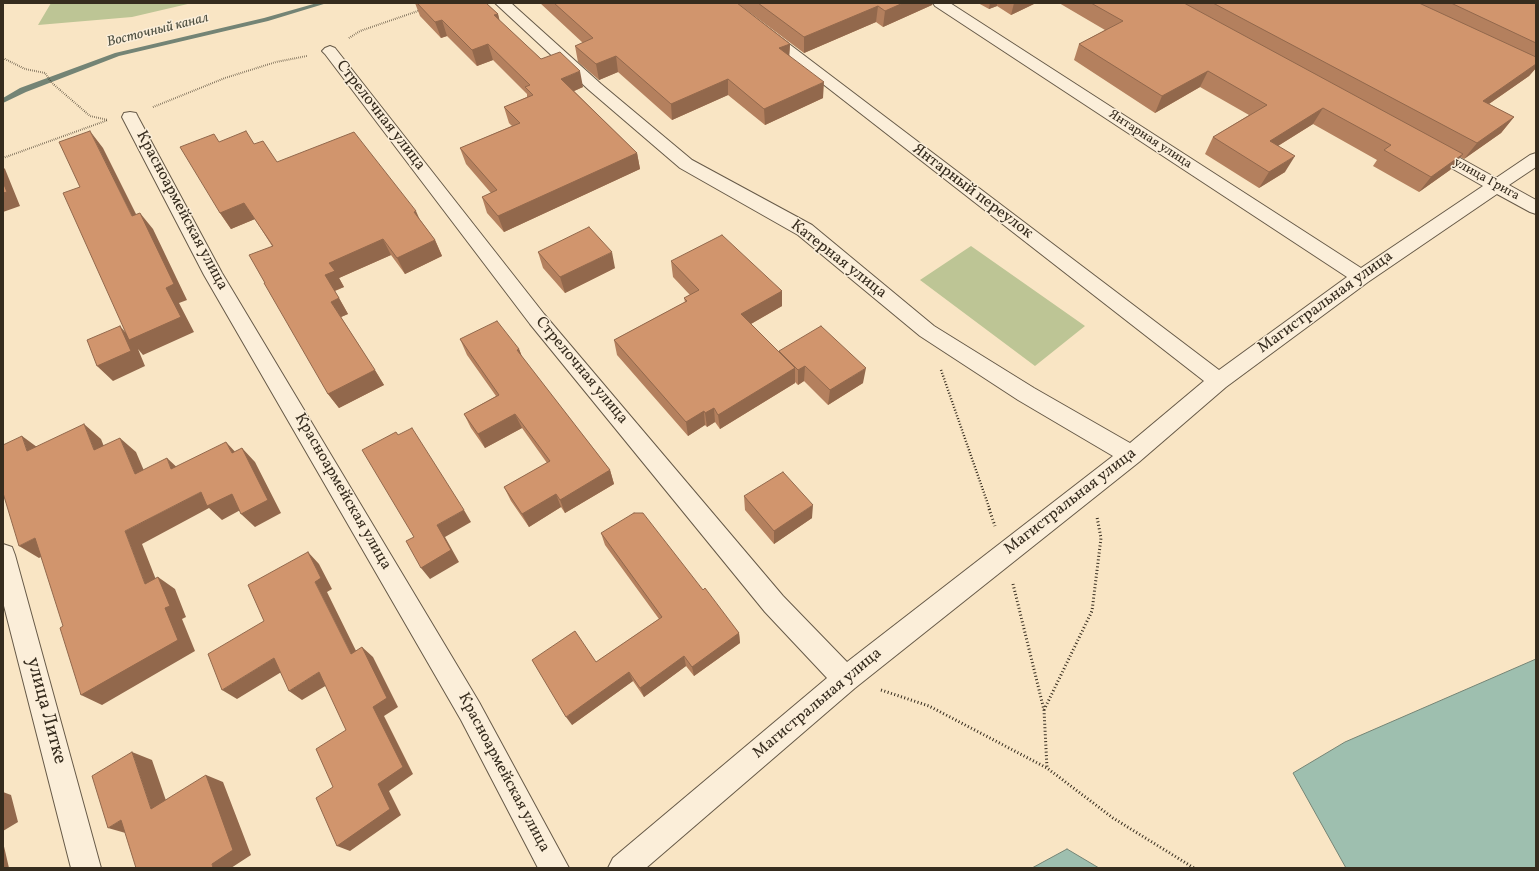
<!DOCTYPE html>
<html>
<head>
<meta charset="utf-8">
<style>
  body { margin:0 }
  #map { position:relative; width:1539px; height:871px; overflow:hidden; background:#f9e5c4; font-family:Vollkorn,serif }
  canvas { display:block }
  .frame { position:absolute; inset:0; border:4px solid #362c1e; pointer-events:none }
</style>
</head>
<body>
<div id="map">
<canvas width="1539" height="871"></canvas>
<div class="frame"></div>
</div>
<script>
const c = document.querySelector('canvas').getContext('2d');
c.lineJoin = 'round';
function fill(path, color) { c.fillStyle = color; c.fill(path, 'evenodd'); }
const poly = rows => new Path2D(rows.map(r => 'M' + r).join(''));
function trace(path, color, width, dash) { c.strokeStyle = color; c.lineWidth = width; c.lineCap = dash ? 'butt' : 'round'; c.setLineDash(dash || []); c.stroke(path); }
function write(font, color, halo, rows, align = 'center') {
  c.font = font + ' Vollkorn,serif'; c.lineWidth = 3; c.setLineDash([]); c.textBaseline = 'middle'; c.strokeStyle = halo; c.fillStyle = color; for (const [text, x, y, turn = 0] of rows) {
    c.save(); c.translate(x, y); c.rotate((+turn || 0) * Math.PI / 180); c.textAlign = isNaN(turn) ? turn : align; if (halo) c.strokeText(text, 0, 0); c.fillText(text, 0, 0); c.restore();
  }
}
fill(poly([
  [51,3,192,3,132,17,38,25],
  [971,246,1085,326,1035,366,920,280]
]), '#bdc595');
const water = poly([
  [1536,659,1536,868,1346,868,1293,773,1345,742,1536,659],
  [1067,849,1099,868,1032,868,1067,849]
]);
fill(water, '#9ebfaf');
trace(water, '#748475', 1);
fill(poly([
  [317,3,327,3,268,21,119,56,26,92,3,103,3,98,20,88,115,53,264,18,317,3]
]), '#748475');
const street = poly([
  [495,3,511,3,601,84,692,160,812,225,934,326,1034,388,1130,443,1204,381,719,3,735,3,1219,370,1347,277,935,6,933,3,950,3,1361,268,1483,186,1423,152,1420,148,1423,144,1429,143,1435,144,1496,178,1530,155,1536,153,1536,167,1509,185,1536,200,1536,214,1530,212,1497,194,1368,282,1226,387,1139,462,855,688,646,868,608,868,613,858,827,678,765,612,530,324,325,54,322,51,325,48,330,46,335,48,544,314,783,596,847,662,1113,456,1018,400,920,336,798,235,680,168,589,90,495,3],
  [130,112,136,113,138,117,222,273,479,702,569,868,538,868,461,720,204,275,122,117,124,113,130,112],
  [3,544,12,547,15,555,101,868,71,868,3,602,3,544]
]);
trace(street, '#675a48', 2);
trace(poly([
  [349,38,360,31,421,10],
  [3,58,25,69,45,73,52,83,90,116,108,120],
  [153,107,225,78,276,62,307,56],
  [3,158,108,120]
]), '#362c1e', 2, [0.5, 1.5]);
trace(poly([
  [941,370,990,510]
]), '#362c1e', 2.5, [1, 2]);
trace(poly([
  [989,509,995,526],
  [1013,584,1044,710,1047,768],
  [881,690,929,706,1047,768,1113,818,1194,868],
  [1044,710,1092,611,1101,538,1097,517]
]), '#362c1e', 3, [1, 2.5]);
fill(street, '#fbeed9');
fill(poly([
  [415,3,486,3,498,14,499,20,541,59,583,87,574,91,637,153,640,169,504,232,487,213,482,197,491,193,466,164,460,148,512,126,509,123,504,107,527,97,527,94,493,60,477,66,447,36,441,38,420,16],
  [540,3,737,3,790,44,789,55,823,98,765,125,728,95,672,120,618,72,599,80,578,62,575,46,583,43],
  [737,3,933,3,932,5,883,27,876,22,804,53],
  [978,3,1036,3,1011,15,997,6,989,9],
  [1059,3,1536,3,1536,68,1529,76,1489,104,1514,117,1501,133,1464,159,1460,157,1450,170,1419,192,1373,166,1377,160,1313,124,1278,146,1285,172,1259,188,1205,154,1213,137,1249,115,1200,87,1155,113,1074,60,1079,44,1105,30],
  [219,142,254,144,277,162,421,221,435,240,442,256,405,274,391,255,339,278,344,287,335,291,348,314,341,317,384,385,339,408,328,394,272,246,255,219,231,229,220,213],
  [538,252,615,268,565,293,543,268],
  [671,261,782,291,782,306,751,324,779,352,779,351,863,383,828,405,804,381,798,385,795,382,795,383,720,429,715,422,707,427,705,425,688,436,617,355,614,340,685,302,684,298,690,295,673,277],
  [460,339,519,349,522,357,610,470,614,484,565,513,561,507,529,527,511,501,504,487,547,463,522,428,485,448,471,428,464,414,496,396,467,355],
  [744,496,812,518,774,544,745,510],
  [601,533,703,590,739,633,740,643,694,676,686,666,644,697,633,681,572,725,596,662,659,619,605,545]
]), '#b4805e');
fill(poly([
  [903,3,933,3,932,5,883,27,885,11],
  [990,3,997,3,997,6,989,9],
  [1014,3,1036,3,1011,15],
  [878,6,876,22,804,53,804,37],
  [498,14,502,30,494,15],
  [442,20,447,36,441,38,435,22],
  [488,44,493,60,477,66,472,50],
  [790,44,789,60,779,48],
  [616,56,618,72,599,80,596,64],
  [1536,64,1536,68,1529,76,1470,117,1483,101],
  [580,71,583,87,565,95,561,79],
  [1208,71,1200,87,1155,113,1162,96],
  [728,79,728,95,672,120,671,104],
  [824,82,823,98,765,125,764,109],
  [1323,108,1313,124,1260,157,1270,141],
  [1514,117,1501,133,1464,159,1477,143],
  [90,131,103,148,145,232,132,216],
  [637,153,640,169,504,232,498,216],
  [1463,154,1450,170,1419,192,1431,177],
  [1295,156,1285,172,1259,188,1269,172],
  [3,167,5,169,20,206,3,212],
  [244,203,255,219,231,229,220,213],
  [416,211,423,227,414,212],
  [140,213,153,229,187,300,179,303,194,332,143,355,138,349,145,366,113,381,97,366,120,326,131,339,166,288],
  [383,239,391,255,339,278,344,287,334,291,325,275,329,263],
  [435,240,442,256,405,274,397,258],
  [612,252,615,268,565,293,560,277],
  [782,291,782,306,742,329,741,314],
  [339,298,348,314,341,317,331,302],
  [519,349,525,364,517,350],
  [805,366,804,381,798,385,798,370],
  [795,368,795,383,720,429,718,415],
  [866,368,863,383,828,405,830,390],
  [375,370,384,385,339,408,328,394],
  [714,408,715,422,707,427,705,413],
  [704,411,705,425,688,436,686,422],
  [515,414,522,428,485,448,478,434],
  [84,424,101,439,111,464,94,450],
  [22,436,41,450,27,451],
  [120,438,136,452,151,487,135,474],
  [226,442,239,456,232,453],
  [242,448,255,462,281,513,255,527,241,514],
  [167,458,182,472,171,469],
  [610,470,614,484,565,513,560,500],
  [201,492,232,494,246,507,222,520,209,508,142,544,162,595,145,584,125,531],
  [556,494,561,507,529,527,522,514],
  [813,505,812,518,774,544,774,531],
  [464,510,471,522,445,537,459,562,430,579,421,568,437,525],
  [35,538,55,550,39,558,19,546],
  [308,552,319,564,332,589,327,592,362,663,351,654,315,582],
  [158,577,175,589,186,617,182,619,195,651,102,705,81,695,165,608],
  [739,633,740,643,694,676,692,667],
  [362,647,373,657,398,707,384,716,413,774,389,791,401,815,350,851,337,846,378,784,373,707],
  [684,656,686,666,644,697,640,688],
  [274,658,288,668,237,699,222,690],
  [319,672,332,682,302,700,289,691],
  [629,672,633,681,572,725,566,717],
  [132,752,152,760,171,815,151,809],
  [206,775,223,782,251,855,231,868,213,868,212,864],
  [3,792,11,795,18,822,3,831],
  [121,820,129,834,108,828],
  [3,842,9,868,3,868]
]), '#92684c');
const building = poly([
  [417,3,486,3,498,14,494,15,541,59,560,52,580,71,561,79,637,153,498,216,482,197,497,190,460,148,520,123,504,107,533,95,525,87,530,85,488,44,472,50,442,20,435,22,417,3],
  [554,3,737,3,790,44,779,48,824,82,764,109,728,79,671,104,616,56,596,64,575,46,593,38,554,3],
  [758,3,903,3,885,11,878,6,804,37,758,3],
  [1091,3,1184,3,1463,154,1431,177,1384,150,1391,145,1323,108,1270,141,1295,156,1269,172,1213,137,1267,105,1208,71,1162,96,1079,44,1123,21,1091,3],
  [1213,3,1419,3,1536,57,1536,64,1483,101,1514,117,1477,143,1213,3],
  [1451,3,1536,3,1536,43,1451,3],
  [90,131,132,216,140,213,174,284,166,288,181,317,129,340,63,193,80,187,59,142,90,131],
  [246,131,254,144,263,141,277,162,354,132,416,211,414,212,435,240,397,258,383,239,329,263,335,271,325,275,339,298,331,302,375,370,328,394,264,283,265,283,249,255,273,246,244,203,220,213,180,147,214,134,219,142,246,131],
  [3,182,7,192,3,193,3,182],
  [589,227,612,252,560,277,538,252,589,227],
  [722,235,782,291,741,314,795,368,718,415,714,408,705,413,704,411,686,422,614,340,687,301,684,298,699,290,671,261,722,235],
  [497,321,519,349,517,350,610,470,560,500,556,494,522,514,504,487,550,461,515,414,478,434,464,414,499,395,460,339,497,321],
  [120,326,131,351,97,366,87,340,120,326],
  [821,326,866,368,830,390,805,366,798,370,779,351,821,326],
  [84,424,94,450,120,438,135,474,167,458,171,469,226,442,232,453,242,448,268,500,241,514,232,494,207,506,201,492,125,531,145,584,158,577,170,606,165,608,178,640,81,695,60,628,63,626,35,538,19,546,3,493,3,445,22,436,27,451,84,424],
  [412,428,464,510,437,525,451,550,421,568,406,541,414,537,362,450,396,432,398,435,412,428],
  [783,472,813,505,774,531,744,496,783,472],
  [634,513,643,513,703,590,705,588,739,633,692,667,684,656,640,688,629,672,566,717,532,660,575,631,596,662,662,617,601,533,634,513],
  [308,552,321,578,315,582,351,654,362,647,387,698,373,707,403,767,378,784,390,809,337,846,316,798,333,787,316,749,346,730,319,672,289,691,274,658,222,690,208,654,264,621,248,585,308,552],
  [132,752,151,809,206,775,233,850,212,864,213,868,136,868,121,820,108,828,92,776,132,752]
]);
fill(building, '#d1956d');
trace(building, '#92684c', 1);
write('13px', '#362c1e', '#fbeed9', [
  ["Янтарная улица",1150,140,33],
  ["улица Грига",1486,180,29]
]);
write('italic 14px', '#505142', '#fbeed9', [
  ["Восточный канал",158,31,-14]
]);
write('16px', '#362c1e', '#fbeed9', [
  ["Стрелочная улица",380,116,52],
  ["Янтарный переулок",972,192,37],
  ["Красноармейская улица",181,211,62],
  ["Катерная улица",838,260,38],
  ["Магистральная улица",1326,303,-36],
  ["Стрелочная улица",581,371,50],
  ["Красноармейская улица",342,492,60],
  ["Магистральная улица",1071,502,-38],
  ["Магистральная улица",818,704,-40],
  ["Красноармейская улица",503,773,62]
]);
write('19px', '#362c1e', '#fbeed9', [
  ["улица Литке",45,711,75]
]);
</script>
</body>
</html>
